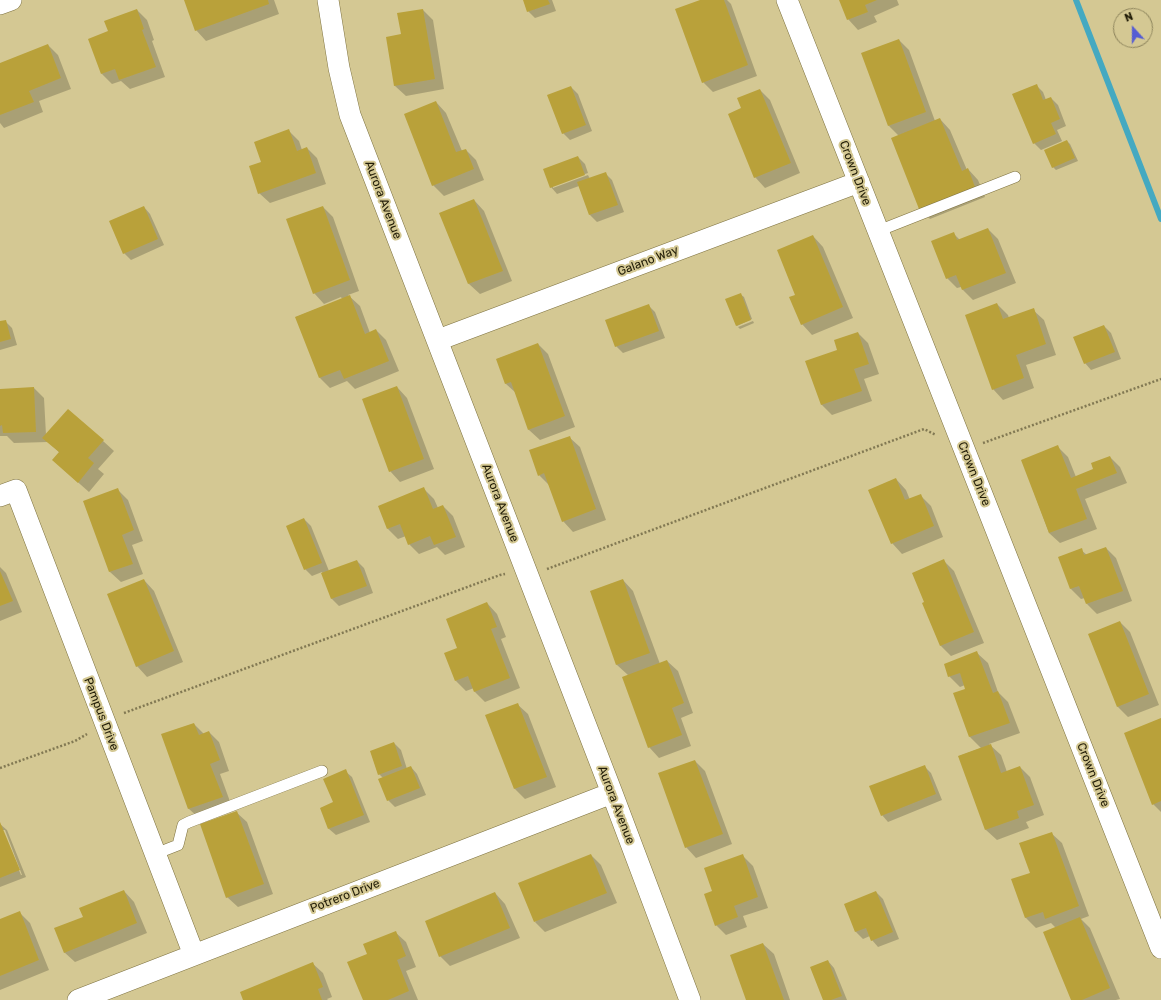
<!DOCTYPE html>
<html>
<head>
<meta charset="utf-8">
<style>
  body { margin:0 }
  #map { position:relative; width:1161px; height:1000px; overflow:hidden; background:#d4c893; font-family:Rubik,sans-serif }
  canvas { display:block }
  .north { position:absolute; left:1113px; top:8px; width:40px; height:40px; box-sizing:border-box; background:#d4c893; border:1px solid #8c835b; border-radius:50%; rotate:339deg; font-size:11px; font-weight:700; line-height:16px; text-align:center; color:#211c07 }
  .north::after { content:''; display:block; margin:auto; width:14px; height:18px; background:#555cd3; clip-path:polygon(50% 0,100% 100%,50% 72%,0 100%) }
</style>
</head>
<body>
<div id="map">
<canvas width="1161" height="1000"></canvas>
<div class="north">N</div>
</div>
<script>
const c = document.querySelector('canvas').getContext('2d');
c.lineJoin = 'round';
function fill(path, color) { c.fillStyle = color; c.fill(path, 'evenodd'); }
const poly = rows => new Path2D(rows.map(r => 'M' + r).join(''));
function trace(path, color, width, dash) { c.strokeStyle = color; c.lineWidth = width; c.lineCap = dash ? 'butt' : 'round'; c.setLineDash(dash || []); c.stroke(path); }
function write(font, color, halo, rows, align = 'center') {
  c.font = font + ' Rubik,sans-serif'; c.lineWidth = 4; c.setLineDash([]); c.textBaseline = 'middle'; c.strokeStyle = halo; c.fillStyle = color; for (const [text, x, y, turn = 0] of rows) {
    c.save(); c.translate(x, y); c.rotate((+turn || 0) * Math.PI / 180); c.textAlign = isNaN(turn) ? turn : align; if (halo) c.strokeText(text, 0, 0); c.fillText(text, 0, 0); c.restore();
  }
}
fill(poly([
  [185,0,274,0,279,14,206,41,196,30],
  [524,0,552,0,556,11,535,18,528,11],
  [703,0,727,0,731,4,757,76,713,92,703,82],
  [840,0,897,0,899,5,874,16,877,22,858,30,848,19],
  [137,10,147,20,154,40,152,41,165,77,130,89,121,81,112,84,102,74,109,31],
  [423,10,433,20,444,89,406,96,395,86,402,35],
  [899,40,909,50,935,121,940,119,950,130,967,170,968,169,978,180,985,197,930,219,920,208,899,136,889,126,863,53],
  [48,45,58,55,71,89,39,101,43,112,4,128,0,123,0,64],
  [1036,85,1043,92,1046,100,1051,98,1058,105,1066,126,1057,130,1062,141,1041,150,1034,143],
  [571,87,578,94,592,131,570,140,563,133],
  [760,90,770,100,800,173,765,188,755,177,743,109],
  [436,102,446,113,462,151,466,150,476,160,484,180,444,196,433,185],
  [289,131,299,141,302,150,307,148,317,158,326,184,270,203,259,193,263,162],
  [1067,141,1070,144,1078,161,1056,170,1053,167],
  [578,157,585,164,588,173,553,185,553,188,588,175,590,179,605,173,612,180,624,212,597,222,590,215,579,186,557,194,551,187],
  [474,200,484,211,512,281,480,294,469,284,441,214],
  [144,207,150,214,164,245,131,260,124,253],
  [323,207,333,217,359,291,348,295,360,306,370,333,376,330,386,340,399,371,355,389,347,381,330,388,320,378,296,317,342,299,341,297,324,304,314,293],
  [988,229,998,239,1016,283,973,300,963,290,961,287,957,288,947,278,954,234,960,240],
  [813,236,823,247,853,318,812,335,802,324,796,295],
  [740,294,744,297,752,319,737,326,726,300],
  [997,304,1008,315,1009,318,1033,310,1044,320,1056,355,1026,365,1034,388,1003,400,993,389],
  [649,306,655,312,665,338,623,353,616,346],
  [5,321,12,328,17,345,0,350,0,322],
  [753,321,754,323,740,329,738,327],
  [1104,326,1111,333,1121,359,1091,370,1085,363],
  [858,333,868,343,879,374,864,379,872,401,832,415,822,405,806,362,839,350],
  [538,344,548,354,575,427,540,440,529,430,516,393,506,384,497,359],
  [397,387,407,398,434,469,400,482,390,471],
  [34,388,44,398,46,435,103,441,114,451,98,469,104,474,89,492,64,470,60,453,48,442,14,443,7,436,0,436,0,390],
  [569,437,580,447,606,520,573,532,563,521,550,486,539,475],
  [1058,447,1068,457,1076,477,1095,470,1110,457,1120,467,1127,483,1085,499,1097,529,1060,543,1049,533,1022,460],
  [896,479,906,490,910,500,920,495,931,506,943,537,902,554,892,543],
  [424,489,434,499,438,508,443,506,453,516,465,547,445,555,437,547,419,554,409,544,406,536,398,539,388,529,379,507],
  [118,490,128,500,143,541,132,545,143,574,121,582,110,572,84,502],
  [304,519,311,526,329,571,357,561,364,568,373,593,339,606,332,599,322,572,312,576,305,569],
  [1106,548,1116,558,1132,601,1097,614,1087,604,1085,598,1081,599,1071,589,1059,557,1081,550,1087,555],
  [944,561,954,571,984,643,951,656,941,646,924,604],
  [0,567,6,573,22,612,0,621],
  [144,580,154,591,183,662,147,677,137,666],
  [623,580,633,591,660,664,667,661,678,671,693,713,681,718,691,746,659,758,649,747,628,675,617,665,591,592],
  [487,603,497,614,506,637,501,639,520,688,485,702,475,692,474,688,466,691,456,681,459,649],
  [1120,622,1130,632,1159,705,1128,717,1118,707,1089,634],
  [977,653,988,663,998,692,1008,702,1020,733,989,744,1001,755,1007,772,1020,767,1030,777,1044,815,1026,822,1029,828,997,840,986,830,959,756,981,748,970,737,955,694,967,690,965,685,960,687,949,676],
  [517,704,528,714,556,787,525,799,515,789,487,716],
  [1161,719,1161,812,1153,804],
  [194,724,204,734,209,732,219,742,229,771,220,774,232,807,200,819,189,809,162,735],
  [394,743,401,750,407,769,411,767,417,774,426,795,395,807,388,800,383,778,379,774],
  [695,761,705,771,732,844,696,858,686,847],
  [924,766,931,773,942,800,888,822,882,815],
  [345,771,352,777,370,822,336,835,329,829,321,808,334,803],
  [236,812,247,822,273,894,238,907,227,897],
  [0,824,7,830,26,877,0,887],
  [2,830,5,830,22,875,21,875],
  [1051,833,1062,843,1089,916,1081,919,1090,928,1120,999,1116,1000,1072,1000,1056,928,1051,923,1036,928,1026,918,1012,880,1031,873],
  [591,855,601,865,617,903,545,932,535,922],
  [742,855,753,866,768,908,743,916,747,927,726,935,716,925,714,892],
  [124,891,134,902,147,933,75,962,64,952,84,917],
  [876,892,883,899,899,939,878,947,872,940,870,936,863,939,856,932,845,905],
  [495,893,505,904,520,938,450,966,440,956],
  [19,912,30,923,49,970,0,990,0,920],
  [395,932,406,942,416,967,406,971,418,1000,364,1000,368,955],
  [763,944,774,954,790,1000,747,1000],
  [828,961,834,968,847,1000,824,1000],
  [312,963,323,973,332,997,327,999,328,1000,244,1000]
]), '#0003');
trace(poly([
  [1076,0,1161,219]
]), '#44a9c1', 6);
fill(poly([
  [184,0,268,0,269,4,195,31],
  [523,0,548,0,550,4,527,12],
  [700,0,724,0,748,65,702,83,675,9],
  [839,0,877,0,865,5,868,12,847,20],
  [137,9,144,29,142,30,156,67,119,80,115,69,101,74,88,39,108,31,104,21],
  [423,9,435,79,394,86,386,37,401,34,397,13],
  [899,39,926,112,888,126,861,53],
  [48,44,61,78,29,91,34,102,0,115,0,63],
  [1037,84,1043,100,1051,97,1060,119,1051,123,1056,134,1033,144,1012,94],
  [571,86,586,125,562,134,547,95],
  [760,89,791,163,754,178,728,114,741,108,737,98],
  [436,101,456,152,466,149,474,169,432,186,404,114],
  [940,118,962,171,968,168,975,187,919,209,891,138],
  [289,129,297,151,307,147,316,173,258,194,249,166,261,162,254,142],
  [1067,140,1075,158,1052,168,1044,150],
  [578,156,585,175,550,188,543,169],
  [606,172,618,205,589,215,577,182],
  [474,199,503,271,468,284,439,213],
  [144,206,158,239,123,254,109,221],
  [323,206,350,280,313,294,286,219],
  [988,228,1006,273,962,290,956,275,946,279,931,241,954,232,957,240],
  [813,235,843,307,801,325,789,297,795,295,777,250],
  [741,293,751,320,736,326,725,299],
  [350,295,365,334,376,329,389,361,344,379,340,370,319,378,295,317],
  [997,303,1003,319,1034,308,1046,344,1016,355,1024,378,992,390,965,315],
  [649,304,659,331,615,347,605,320],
  [6,320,11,339,0,342,0,321],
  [1104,325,1115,352,1084,364,1073,337],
  [858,332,869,364,854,369,862,391,821,405,805,361,837,350,834,340],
  [538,343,565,416,528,430,511,382,505,384,496,359],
  [397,386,424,459,389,472,362,399],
  [34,387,36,432,3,433,2,425,0,426,0,389],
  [68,409,104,440,88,458,94,463,78,483,52,460,59,452,42,438],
  [570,436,596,509,562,522,544,473,538,476,529,450],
  [1058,445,1071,478,1093,469,1091,463,1110,456,1117,473,1076,489,1087,519,1049,533,1021,460],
  [896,478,905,500,921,494,934,526,891,544,868,490],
  [424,487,433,509,443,505,456,537,434,545,430,536,408,545,400,524,387,529,378,506],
  [118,488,134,530,122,535,133,564,109,572,83,501],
  [304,518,322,563,304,570,286,526],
  [1106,547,1123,591,1086,604,1079,586,1070,589,1058,557,1082,548,1084,555],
  [944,559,974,632,940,646,922,603,924,602,912,573],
  [357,560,367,586,331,599,321,573],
  [0,571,13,601,0,606],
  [144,579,174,651,136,667,107,594],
  [623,579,650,653,616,665,590,591],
  [487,602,497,627,491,629,510,678,474,692,468,676,455,681,444,653,457,648,446,619],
  [1120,621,1149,694,1117,707,1088,634],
  [977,651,993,693,998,691,1010,723,969,737,953,693,965,689,960,673,948,677,944,664],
  [667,660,684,703,672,708,682,735,648,748,622,677],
  [518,703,547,777,514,789,485,715],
  [1161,718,1161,801,1152,805,1124,733],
  [194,723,199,735,209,731,220,760,210,764,223,797,188,809,161,734],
  [394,742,402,766,378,775,370,751],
  [991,744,1001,773,1020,766,1034,805,1017,811,1019,818,985,830,958,756],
  [695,760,723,834,685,848,658,773],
  [925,765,936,794,881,816,869,786],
  [411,766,420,788,387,801,378,779],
  [346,769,364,815,328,829,320,808,333,802,323,779],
  [237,811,264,884,226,898,200,824],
  [0,822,20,870,0,878],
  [1052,832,1079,906,1045,919,1043,912,1025,918,1011,879,1030,873,1019,843],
  [591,854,607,893,534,922,518,883],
  [743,854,758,897,734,906,738,917,715,926,704,894,712,891,704,868],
  [124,890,137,923,64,953,54,928,83,917,79,908],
  [876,891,893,932,871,941,866,928,855,932,844,904],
  [495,892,510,928,439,957,425,921],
  [20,911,39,960,0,976,0,919],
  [1080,917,1110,988,1082,1000,1071,1000,1043,932],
  [396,931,406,956,397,960,409,991,388,1000,363,1000,347,962,367,954,363,944],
  [763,943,784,1000,746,1000,730,955],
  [828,960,842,996,831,1000,823,1000,810,967],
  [313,962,323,987,318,989,322,1000,243,1000,240,992]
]), '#b9a13a');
const lane = poly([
  [878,231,1015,177],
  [155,854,178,845,183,825,189,822,322,771]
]);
const street = poly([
  [328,0,339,68,350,115,612,793,690,1000],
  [787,0,1161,948],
  [0,4,11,0],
  [438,340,859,182],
  [0,496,16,490,194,955],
  [78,1000,612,793]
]);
trace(lane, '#7e7240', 12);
trace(street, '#7e7240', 22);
trace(poly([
  [983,443,1161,379],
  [547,569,924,429,936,435],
  [124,713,500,575,505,574],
  [0,768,75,741,87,734]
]), '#827953', 2.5, [2, 2]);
trace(lane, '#fff', 11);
trace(street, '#fff', 21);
write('12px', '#211c07', '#d4c893', [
  ["Crown Drive",855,173,69],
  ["Aurora Avenue",383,200,69],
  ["Galano Way",648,261,-21],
  ["Crown Drive",974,474,68],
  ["Aurora Avenue",500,503,69],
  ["Pampus Drive",101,714,69],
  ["Crown Drive",1093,775,68],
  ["Aurora Avenue",616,805,69],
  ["Potrero Drive",345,896,-21]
]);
</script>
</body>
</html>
